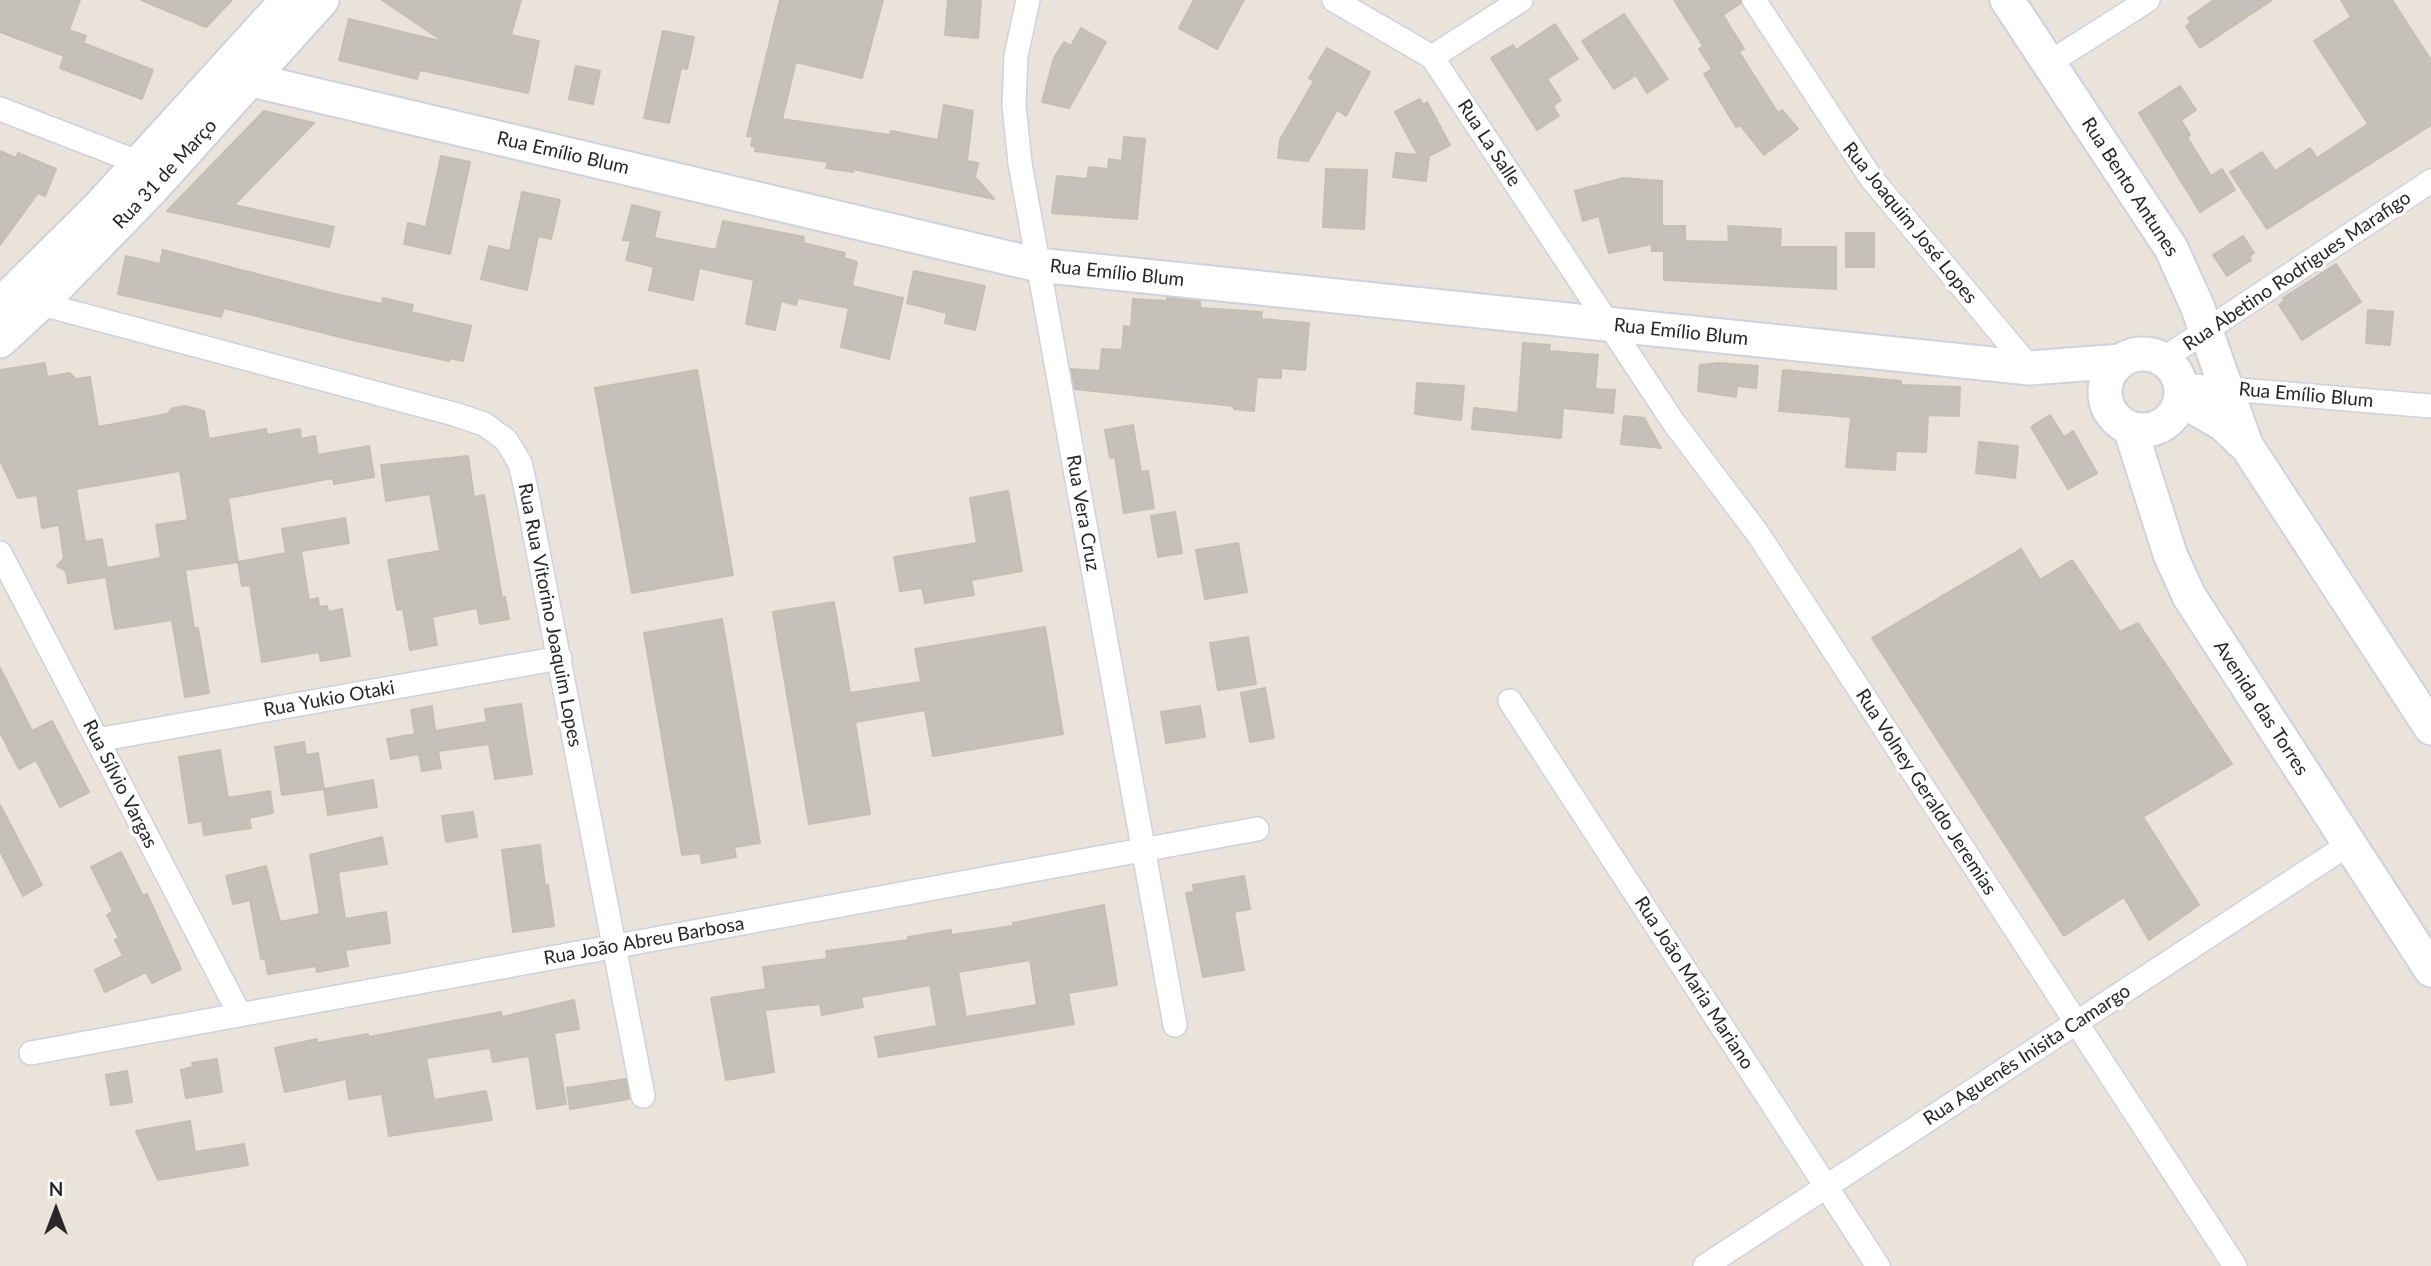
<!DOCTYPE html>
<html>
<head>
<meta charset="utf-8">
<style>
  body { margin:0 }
  #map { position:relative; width:2431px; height:1266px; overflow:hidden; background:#eae3d9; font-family:Lato,sans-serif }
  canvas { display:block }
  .north { position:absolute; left:21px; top:1175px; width:70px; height:70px; -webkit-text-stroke:5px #fff; paint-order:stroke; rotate:0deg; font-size:19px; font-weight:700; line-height:28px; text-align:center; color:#272727 }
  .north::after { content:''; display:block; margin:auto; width:24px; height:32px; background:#272727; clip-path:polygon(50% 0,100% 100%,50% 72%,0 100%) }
</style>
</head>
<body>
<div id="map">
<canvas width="2431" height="1266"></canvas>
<div class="north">N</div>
</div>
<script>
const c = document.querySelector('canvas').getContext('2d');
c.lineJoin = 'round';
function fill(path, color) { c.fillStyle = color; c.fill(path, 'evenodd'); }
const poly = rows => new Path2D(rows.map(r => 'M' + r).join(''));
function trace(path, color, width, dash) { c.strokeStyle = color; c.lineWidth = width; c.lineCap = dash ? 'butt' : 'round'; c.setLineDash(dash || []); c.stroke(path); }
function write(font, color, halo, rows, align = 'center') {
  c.font = font + ' Lato,sans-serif'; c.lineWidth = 7; c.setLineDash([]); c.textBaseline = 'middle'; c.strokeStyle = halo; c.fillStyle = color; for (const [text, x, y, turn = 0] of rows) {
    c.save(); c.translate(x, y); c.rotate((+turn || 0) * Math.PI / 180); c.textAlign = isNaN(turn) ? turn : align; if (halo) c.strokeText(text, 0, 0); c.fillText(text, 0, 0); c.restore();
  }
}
const building = poly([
  [0,0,80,0,69,30,86,36,83,43,153,70,142,99,60,68,64,56,0,32,0,0],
  [141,0,232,0,206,27,141,0],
  [382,0,521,0,511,35,539,41,528,93,420,70,417,79,339,60,349,19,444,42,382,0],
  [780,0,883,0,862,78,796,62,782,119,890,135,891,131,938,140,944,105,973,111,967,161,978,163,975,177,994,199,853,169,853,172,826,168,828,162,755,151,756,147,751,146,753,137,747,136,780,0],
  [948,0,981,0,978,38,945,35,948,0],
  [1194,0,1244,0,1217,49,1179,28,1194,0],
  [1674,0,1740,0,1741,3,1723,15,1744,49,1739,52,1778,113,1782,110,1798,129,1764,155,1740,125,1736,127,1704,74,1712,69,1699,49,1703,46,1674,0],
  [2214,0,2272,0,2200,48,2186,26,2191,23,2188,18,2214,0],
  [2341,0,2392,0,2431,60,2431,125,2267,229,2230,172,2262,152,2275,171,2310,148,2317,158,2368,124,2314,41,2351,17,2341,0],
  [1624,14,1668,79,1647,93,1636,75,1614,89,1582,41,1624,14],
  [1555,24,1578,59,1547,79,1561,100,1553,106,1559,116,1537,130,1491,58,1513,45,1516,50,1555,24],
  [1081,28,1106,42,1069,108,1042,102,1054,58,1064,42,1071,46,1081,28],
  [663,31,694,37,687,69,681,68,669,123,644,118,663,31],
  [1327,48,1370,72,1346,116,1337,110,1308,161,1278,158,1280,140,1314,81,1309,78,1327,48],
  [576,66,600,71,593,104,569,99,576,66],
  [2180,86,2196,110,2181,120,2190,135,2187,137,2211,176,2222,169,2235,190,2200,212,2139,113,2180,86],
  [1420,99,1423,105,1427,102,1450,145,1429,156,1426,181,1393,177,1396,153,1418,155,1395,112,1420,99],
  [264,111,314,123,234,205,334,227,329,247,167,211,264,111],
  [1124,137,1145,139,1137,219,1052,213,1057,176,1087,179,1089,167,1108,169,1109,159,1122,161,1124,137],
  [0,151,16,158,18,153,56,169,45,196,38,193,0,245,0,151],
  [441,156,470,162,450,254,404,244,408,223,426,227,441,156],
  [1326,169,1367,170,1364,229,1323,227,1326,169],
  [1623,178,1662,181,1662,226,1685,226,1685,241,1729,242,1728,226,1781,229,1780,247,1836,247,1836,289,1664,280,1664,251,1652,251,1652,244,1609,253,1599,216,1583,221,1575,191,1623,178],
  [522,192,560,200,551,239,538,236,527,290,481,279,489,246,510,251,522,192],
  [632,205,660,212,654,238,716,250,723,221,804,237,803,243,845,253,844,258,857,262,852,286,903,298,889,359,841,347,849,308,798,298,796,305,781,301,775,330,746,324,754,280,699,268,693,300,649,290,654,267,626,260,631,241,623,240,632,205],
  [1846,233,1874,233,1874,267,1846,267,1846,233],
  [2243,236,2254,253,2249,257,2251,260,2227,276,2213,255,2243,236],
  [163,250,335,294,382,304,383,298,413,305,411,312,471,326,463,361,450,358,449,361,352,340,224,308,221,317,118,294,126,256,160,264,163,250],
  [2336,264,2361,302,2302,340,2279,305,2285,300,2283,298,2336,264],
  [914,271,985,286,975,330,945,323,947,313,907,303,914,271],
  [1167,298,1200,301,1200,308,1262,312,1261,319,1309,323,1305,370,1281,368,1281,378,1257,377,1254,411,1234,409,1234,406,1075,389,1071,369,1100,371,1102,349,1122,350,1124,326,1131,327,1133,299,1167,301,1167,298],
  [2368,310,2393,312,2390,345,2366,343,2368,310],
  [1523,343,1550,345,1549,351,1598,355,1595,389,1615,390,1613,413,1563,408,1561,438,1472,429,1474,408,1518,413,1523,343],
  [45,363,47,377,69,373,76,379,90,377,98,427,167,414,173,408,185,406,204,411,209,439,266,429,267,435,300,429,301,439,315,436,318,455,369,446,374,477,334,484,333,478,228,498,238,562,185,570,194,628,198,628,209,693,185,697,172,620,115,629,106,577,68,583,66,571,57,566,64,558,59,525,42,528,37,495,18,498,0,460,0,370,45,363],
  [180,471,188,520,156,525,161,558,107,568,102,539,85,542,76,489,180,471],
  [1719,363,1758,366,1756,388,1737,386,1736,397,1698,391,1700,365,1719,363],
  [697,370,733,575,632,593,595,388,697,370],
  [1783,370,1901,381,1901,385,1960,387,1959,416,1928,415,1926,452,1896,451,1895,470,1846,467,1851,417,1779,411,1783,370],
  [1417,383,1464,386,1461,420,1415,414,1417,383],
  [2050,415,2064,437,2073,431,2097,473,2068,489,2031,427,2050,415],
  [1624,416,1644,418,1661,448,1621,444,1624,416],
  [1133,425,1141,472,1148,471,1154,508,1124,513,1115,457,1110,458,1105,430,1133,425],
  [1979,442,2018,446,2015,478,1976,473,1979,442],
  [468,456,474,497,484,495,502,598,505,597,509,619,480,624,477,608,432,617,437,645,410,650,403,609,397,610,388,560,440,551,430,494,386,501,381,465,468,456],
  [1008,491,1022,571,971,580,974,595,925,603,922,588,900,591,894,557,977,543,970,498,1008,491],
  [1175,512,1182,553,1158,557,1151,516,1175,512],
  [345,518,349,543,301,551,309,600,318,598,319,607,327,606,328,612,342,609,350,656,321,661,319,652,262,662,250,585,242,586,238,562,286,553,282,529,345,518],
  [1238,543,1247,592,1205,599,1196,550,1238,543],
  [2021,549,2040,580,2072,560,2120,632,2138,623,2232,764,2143,817,2199,905,2149,940,2124,897,2064,936,1872,638,2021,549],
  [834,602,850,693,921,682,915,649,1045,627,1063,734,933,756,925,710,855,722,870,814,809,824,773,612,834,602],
  [722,619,760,843,734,847,736,857,702,863,700,853,682,855,644,633,722,619],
  [1248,637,1256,684,1218,690,1210,643,1248,637],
  [0,668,32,731,52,721,89,792,60,807,36,760,19,769,0,732,0,668],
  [1265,688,1274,738,1250,742,1241,693,1265,688],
  [521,704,532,774,495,779,489,744,438,751,441,768,422,771,419,754,391,759,387,739,415,734,411,710,432,706,435,731,487,722,485,709,521,704],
  [1200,706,1205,737,1166,743,1161,712,1200,706],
  [304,742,306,755,318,753,324,789,373,780,377,807,328,815,324,789,282,795,275,747,304,742],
  [220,750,228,798,270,791,273,813,249,818,251,828,204,835,202,821,189,823,179,757,220,750],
  [0,805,42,885,23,896,0,851,0,805],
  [473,812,477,837,446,842,442,816,473,812],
  [382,837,387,864,338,872,345,919,386,912,390,943,345,950,348,966,317,972,316,966,268,974,265,958,261,959,250,900,233,904,226,876,266,866,280,922,320,914,310,855,382,837],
  [540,845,545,886,548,885,554,926,513,932,502,850,540,845],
  [121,852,143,896,147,894,181,969,152,983,146,972,105,992,95,970,123,956,115,940,119,938,107,915,113,911,91,867,121,852],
  [1244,876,1250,909,1234,912,1244,970,1203,977,1186,893,1194,892,1193,885,1244,876],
  [1104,905,1117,985,1068,993,1074,1024,879,1057,875,1037,937,1026,930,985,861,997,863,1007,822,1015,820,1004,765,1010,774,1072,726,1080,711,998,766,989,763,967,827,959,826,951,909,940,908,937,951,930,951,935,1013,926,1013,923,1104,905],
  [1030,960,1037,1005,966,1017,958,972,1030,960],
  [574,1000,579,1029,554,1033,566,1104,537,1109,529,1056,493,1062,490,1048,426,1058,434,1100,486,1091,492,1120,389,1136,382,1094,349,1099,346,1079,285,1092,275,1048,317,1039,317,1043,368,1034,368,1037,501,1012,502,1017,574,1000],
  [217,1059,222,1092,186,1098,181,1070,193,1067,192,1063,217,1059],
  [127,1071,132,1102,111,1105,106,1075,127,1071],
  [626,1079,629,1099,570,1109,567,1088,626,1079],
  [190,1121,195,1152,244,1144,248,1165,158,1180,136,1131,190,1121]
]);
fill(building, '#c5c0b9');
trace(building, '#c5bfb3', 2);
const street = poly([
  [1028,0,1016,56,1014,105,1020,163,1175,1025],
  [1334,0,1432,57,1674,423,1758,534,2235,1266],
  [1754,0,1871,178,2030,368],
  [1432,57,1521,0],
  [2049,63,2148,0],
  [0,109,140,163],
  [30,301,454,414,484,424,506,440,520,463,527,494,643,1096],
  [2163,359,2431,181],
  [2181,385,2431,406],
  [0,553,240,1015],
  [1510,701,1878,1266],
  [97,740,560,658],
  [31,1053,1257,829],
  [1705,1266,2349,844]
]);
const secondary = poly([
  [2007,0,2171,248,2198,308,2246,445,2431,728],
  [222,73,1038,265,2030,368,2121,361],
  [0,305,98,208,287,0],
  [0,341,41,303,150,191,322,0],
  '2105 392a38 38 0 1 1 76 0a38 38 0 1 1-76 0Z',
  [2181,400,2223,424,2244,444],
  [2130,428,2170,554,2189,596,2431,970]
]);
trace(street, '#ced1e0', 26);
trace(secondary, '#ced1e0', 37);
trace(street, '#fff', 23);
trace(secondary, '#fff', 33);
write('19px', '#272727', '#fff', [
  ["Rua La Salle",1489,143,57],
  ["Rua Emílio Blum",563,153,13],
  ["Rua 31 de Março",165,174,-47],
  ["Rua Bento Antunes",2130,187,57],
  ["Rua Joaquim José Lopes",1910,223,51],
  ["Rua Abetino Rodrigues Marafigo",2297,271,-34],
  ["Rua Emílio Blum",1117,273,6],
  ["Rua Emílio Blum",1681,332,6],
  ["Rua Emílio Blum",2306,395,5],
  ["Rua Vera Cruz",1083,513,80],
  ["Rua Rua Vitorino Joaquim Lopes",550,615,79],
  ["Rua Yukio Otaki",329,699,-10],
  ["Avenida das Torres",2261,708,57],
  ["Rua Sílvio Vargas",120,784,63],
  ["Rua Volney Geraldo Jeremias",1926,792,57],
  ["Rua João Abreu Barbosa",644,941,-10],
  ["Rua João Maria Mariano",1694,983,57],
  ["Rua Aguenês Inisita Camargo",2027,1055,-33]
]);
</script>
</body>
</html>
